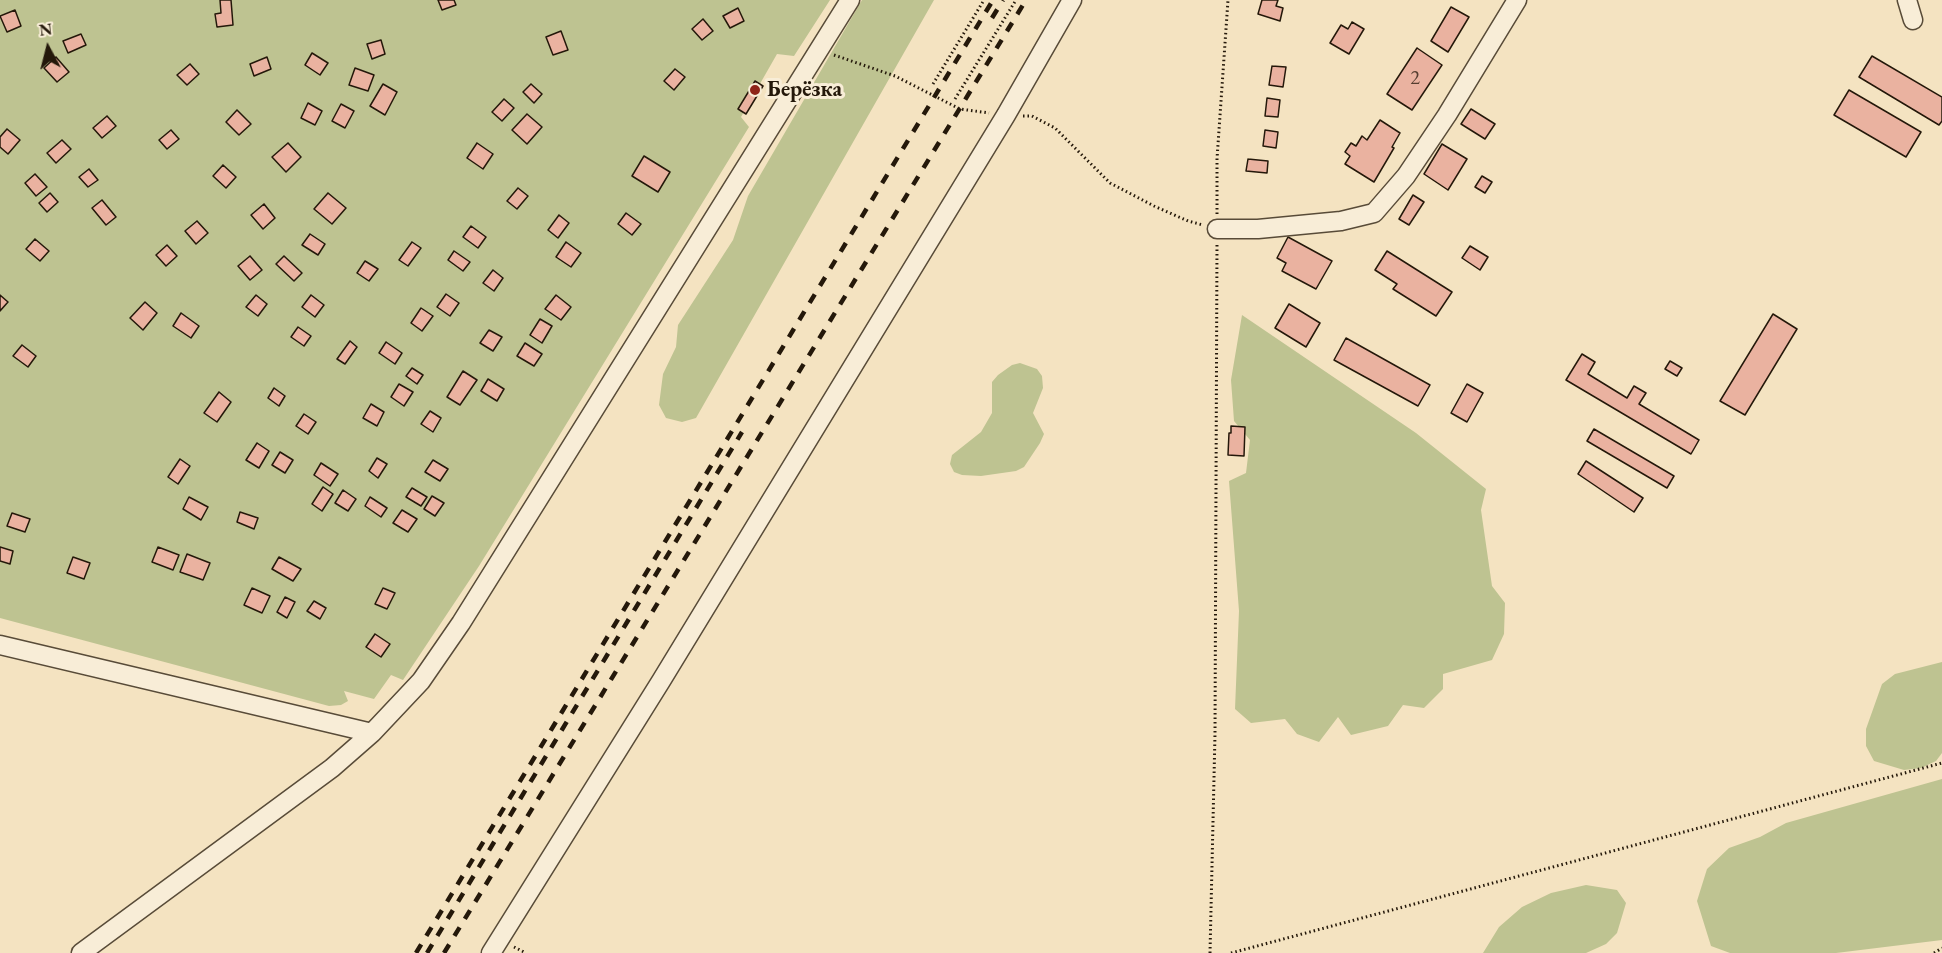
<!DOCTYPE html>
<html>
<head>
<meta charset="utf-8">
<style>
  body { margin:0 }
  #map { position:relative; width:1942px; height:953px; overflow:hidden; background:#f4e3c1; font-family:"EB Garamond",serif }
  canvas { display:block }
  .north { position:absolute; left:18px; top:18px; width:60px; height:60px; -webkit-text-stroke:4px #f8edd7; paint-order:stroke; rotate:353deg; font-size:16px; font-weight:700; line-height:24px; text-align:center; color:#24180a }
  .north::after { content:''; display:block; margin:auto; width:21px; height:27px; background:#24180a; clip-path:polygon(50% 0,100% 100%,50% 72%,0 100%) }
</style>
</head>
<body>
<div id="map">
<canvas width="1942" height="953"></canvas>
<div class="north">N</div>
</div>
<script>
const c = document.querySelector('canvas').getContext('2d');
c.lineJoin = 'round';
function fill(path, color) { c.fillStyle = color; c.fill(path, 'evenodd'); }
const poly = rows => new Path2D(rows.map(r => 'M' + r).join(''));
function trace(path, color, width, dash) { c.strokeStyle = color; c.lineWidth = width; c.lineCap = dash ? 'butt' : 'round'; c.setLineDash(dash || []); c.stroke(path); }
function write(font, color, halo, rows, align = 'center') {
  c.font = font + ' "EB Garamond",serif'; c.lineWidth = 6; c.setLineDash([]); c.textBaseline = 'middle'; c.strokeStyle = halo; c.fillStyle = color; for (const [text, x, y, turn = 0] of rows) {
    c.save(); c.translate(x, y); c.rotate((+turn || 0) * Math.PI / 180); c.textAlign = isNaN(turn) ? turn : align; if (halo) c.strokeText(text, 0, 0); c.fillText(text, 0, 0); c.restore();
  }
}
fill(poly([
  [0,0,830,0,794,56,777,54,741,117,749,127,479,566,403,680,391,675,374,699,344,691,348,701,341,705,329,706,0,618],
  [862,0,934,0,696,418,682,422,666,418,659,405,663,374,676,347,678,325,733,240,748,196],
  [1242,315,1416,433,1486,489,1481,510,1492,586,1505,603,1504,634,1492,660,1443,674,1443,689,1424,708,1403,705,1388,726,1351,735,1338,717,1319,742,1297,734,1285,719,1251,723,1235,709,1239,611,1229,481,1246,473,1250,440,1234,421,1231,380],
  [1020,363,1037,369,1042,376,1043,388,1033,413,1044,434,1040,443,1024,467,1016,471,981,476,962,475,954,472,950,464,952,455,981,432,992,413,992,382,998,375,1012,365],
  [1942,662,1942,753,1936,761,1921,768,1904,770,1874,761,1866,746,1866,729,1882,684,1895,674],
  [1942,779,1942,940,1836,953,1730,953,1711,946,1697,901,1707,869,1729,848,1760,837,1786,823],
  [1586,885,1617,890,1626,903,1617,933,1606,944,1586,953,1483,953,1499,927,1522,907,1551,893]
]), '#bec391');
const building = poly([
  [220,0,231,0,233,25,217,27,215,14,221,13,220,0],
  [438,0,454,0,456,5,442,10,438,0],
  [1262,0,1278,0,1276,6,1283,8,1280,21,1258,14,1262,0],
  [1451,7,1469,17,1448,52,1431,41,1451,7],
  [738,8,744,21,730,28,723,16,738,8],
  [15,10,21,26,7,32,0,16,15,10],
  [703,19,713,31,702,40,692,29,703,19],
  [1352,22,1364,29,1349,54,1330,43,1341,25,1348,29,1352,22],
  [561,31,568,50,553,55,546,37,561,31],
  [81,34,86,45,68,53,63,41,81,34],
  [381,40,385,54,372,59,367,44,381,40],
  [1417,48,1442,65,1412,110,1387,94,1417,48],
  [312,53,328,63,320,75,305,65,312,53],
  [1872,56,1942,97,1942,121,1939,125,1859,77,1872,56],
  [56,57,69,72,57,82,44,68,56,57],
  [267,57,271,69,254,76,250,64,267,57],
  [190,64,199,74,187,85,177,75,190,64],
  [1272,66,1286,67,1283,87,1269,85,1272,66],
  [355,68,374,75,368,91,349,85,355,68],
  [675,69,685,77,674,90,664,81,675,69],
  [755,81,763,86,746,114,738,109,755,81],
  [383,84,397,92,385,115,370,106,383,84],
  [531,84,542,94,534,103,523,92,531,84],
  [1849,90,1921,132,1906,157,1834,115,1849,90],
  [1267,98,1280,100,1278,117,1265,116,1267,98],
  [504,99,514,108,502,121,492,112,504,99],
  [308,103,322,111,315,125,301,118,308,103],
  [341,104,354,111,345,128,332,121,341,104],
  [1471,109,1495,124,1485,139,1461,124,1471,109],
  [237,110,251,124,239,135,226,122,237,110],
  [527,114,542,127,527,144,512,130,527,114],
  [107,116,116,126,102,138,93,128,107,116],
  [1380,120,1400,133,1392,147,1394,148,1374,182,1345,164,1350,156,1345,152,1351,143,1356,146,1362,136,1367,140,1380,120],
  [7,129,20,140,8,154,0,147,0,137,7,129],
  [171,130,179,139,167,149,159,140,171,130],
  [1265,130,1278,132,1276,148,1263,146,1265,130],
  [62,140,71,149,56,163,47,153,62,140],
  [288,143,301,157,286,172,272,157,288,143],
  [477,143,493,154,483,169,467,158,477,143],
  [1442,144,1467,159,1448,190,1424,174,1442,144],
  [644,156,670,172,658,192,632,176,644,156],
  [1248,159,1268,161,1267,173,1246,171,1248,159],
  [223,165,236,177,226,188,213,176,223,165],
  [89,169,98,180,88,187,79,177,89,169],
  [35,174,47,187,36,196,25,183,35,174],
  [1482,176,1492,182,1485,193,1475,187,1482,176],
  [518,188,528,196,517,209,507,201,518,188],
  [50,193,58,202,47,212,39,203,50,193],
  [328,193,346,208,332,224,314,209,328,193],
  [1413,195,1424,202,1409,225,1399,219,1413,195],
  [102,200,116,217,106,225,92,208,102,200],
  [264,204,275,218,263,229,251,215,264,204],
  [626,213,641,224,632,235,618,224,626,213],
  [559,215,569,223,558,238,548,230,559,215],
  [197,221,208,233,196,244,185,231,197,221],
  [471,226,486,237,478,248,463,237,471,226],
  [310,234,325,244,318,255,302,245,310,234],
  [1288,237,1332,261,1316,289,1282,271,1286,263,1277,258,1288,237],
  [35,239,49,251,40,261,26,249,35,239],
  [412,242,421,248,408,266,399,260,412,242],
  [566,242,581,253,571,267,556,257,566,242],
  [167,245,177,256,166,266,156,255,167,245],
  [1470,246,1488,257,1480,270,1462,258,1470,246],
  [454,251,470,262,463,271,448,260,454,251],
  [1387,251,1452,292,1436,316,1393,289,1397,284,1375,270,1387,251],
  [250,256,262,270,250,280,238,266,250,256],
  [284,256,302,273,294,281,276,264,284,256],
  [365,261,378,269,369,281,357,273,365,261],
  [493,270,503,278,494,291,483,283,493,270],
  [446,294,459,303,450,316,437,307,446,294],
  [0,295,8,302,0,311,0,295],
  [256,295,267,304,258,316,246,307,256,295],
  [311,295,324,305,315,317,302,307,311,295],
  [556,295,571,307,561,320,545,309,556,295],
  [145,302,157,313,143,330,130,318,145,302],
  [1289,304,1320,323,1306,347,1275,328,1289,304],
  [421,308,433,316,422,331,411,323,421,308],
  [181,313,199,326,191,338,173,326,181,313],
  [1773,314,1797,329,1745,415,1720,401,1773,314],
  [540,319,552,326,542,343,530,335,540,319],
  [298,327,311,336,304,346,291,337,298,327],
  [489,330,502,337,493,351,480,343,489,330],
  [1346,338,1430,385,1418,406,1334,360,1346,338],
  [350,341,357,347,345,364,337,359,350,341],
  [386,342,402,353,395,364,379,353,386,342],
  [525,343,542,354,534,366,517,356,525,343],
  [22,345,36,356,28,367,13,356,22,345],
  [1582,354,1595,362,1588,374,1627,398,1634,386,1646,393,1639,404,1699,440,1691,454,1566,380,1582,354],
  [1670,361,1682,368,1677,376,1665,369,1670,361],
  [412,368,423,375,417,384,406,376,412,368],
  [463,371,477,380,460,405,447,397,463,371],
  [488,379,504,389,497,401,481,391,488,379],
  [399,384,413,392,404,406,391,397,399,384],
  [1467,384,1483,393,1467,422,1451,413,1467,384],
  [274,388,285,396,279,406,268,398,274,388],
  [219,392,231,402,217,422,204,413,219,392],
  [371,404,384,412,377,426,363,418,371,404],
  [430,411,441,418,433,432,421,424,430,411],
  [304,414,316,422,308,434,296,426,304,414],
  [1231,426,1245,427,1244,456,1228,455,1229,433,1231,433,1231,426],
  [1594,429,1674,476,1667,488,1587,441,1594,429],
  [257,443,269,451,259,468,246,460,257,443],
  [280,452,293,460,285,473,272,465,280,452],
  [377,458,387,464,378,478,369,471,377,458],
  [180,459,190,466,178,484,168,477,180,459],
  [433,460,448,469,440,481,425,472,433,460],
  [1586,461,1643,498,1634,512,1578,474,1586,461],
  [321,463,338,474,330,486,314,475,321,463],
  [323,487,333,494,322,511,312,504,323,487],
  [412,488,427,497,421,506,406,497,412,488],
  [343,490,356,499,348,511,335,503,343,490],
  [432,496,444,503,435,516,424,509,432,496],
  [189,497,208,507,201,520,183,509,189,497],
  [370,497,387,508,381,517,365,506,370,497],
  [402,510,417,519,408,532,393,523,402,510],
  [240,512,258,518,254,529,237,522,240,512],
  [12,513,30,519,25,532,7,526,12,513],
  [0,547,13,551,10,564,0,561,0,547],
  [158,547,179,555,173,570,152,562,158,547],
  [187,554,210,563,203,580,180,572,187,554],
  [73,557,90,563,84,579,67,573,73,557],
  [279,557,301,569,293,581,272,569,279,557],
  [252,588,270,596,262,613,244,605,252,588],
  [383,588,395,593,387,609,375,604,383,588],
  [285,597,295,602,287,618,277,612,285,597],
  [314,601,326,608,320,619,307,611,314,601],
  [375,634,390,644,381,657,366,647,375,634]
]);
fill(building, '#eab2a0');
trace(building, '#24180a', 1.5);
const minor = poly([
  [1907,0,1913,20],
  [1217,229,1258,229,1341,221,1374,213,1406,176,1447,115,1517,0],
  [0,645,372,733],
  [81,953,332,768,372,733,421,681,461,623,850,0],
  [491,953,661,681,1006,115,1072,0]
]);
trace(minor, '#584b38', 21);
trace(poly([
  [834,55,895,76,960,109,989,113],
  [933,84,984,0],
  [955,99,1016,0],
  [1023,116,1032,116,1055,128,1110,183,1154,206,1188,221,1203,225],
  [1217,214,1217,159,1228,0],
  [514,947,526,953],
  [1210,953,1215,734,1217,244],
  [1231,953,1942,763],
  [1934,953,1942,948]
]), '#24180a', 3, [1.5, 3]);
trace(minor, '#f8edd7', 18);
trace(poly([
  [992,18,1003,0],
  [416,953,993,0],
  [427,953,742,432],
  [444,953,1026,0]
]), '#24180a', 4.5, [10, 10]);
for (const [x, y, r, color] of [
  [755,90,6,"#8f2418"]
]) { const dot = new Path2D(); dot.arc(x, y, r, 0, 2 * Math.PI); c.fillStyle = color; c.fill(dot); trace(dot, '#f8edd7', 2); }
write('20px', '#563e30', null, [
  ["2",1415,79]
]);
write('bold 22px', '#24180a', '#f8edd7', [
  ["Берёзка",767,90]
], 'left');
</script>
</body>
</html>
